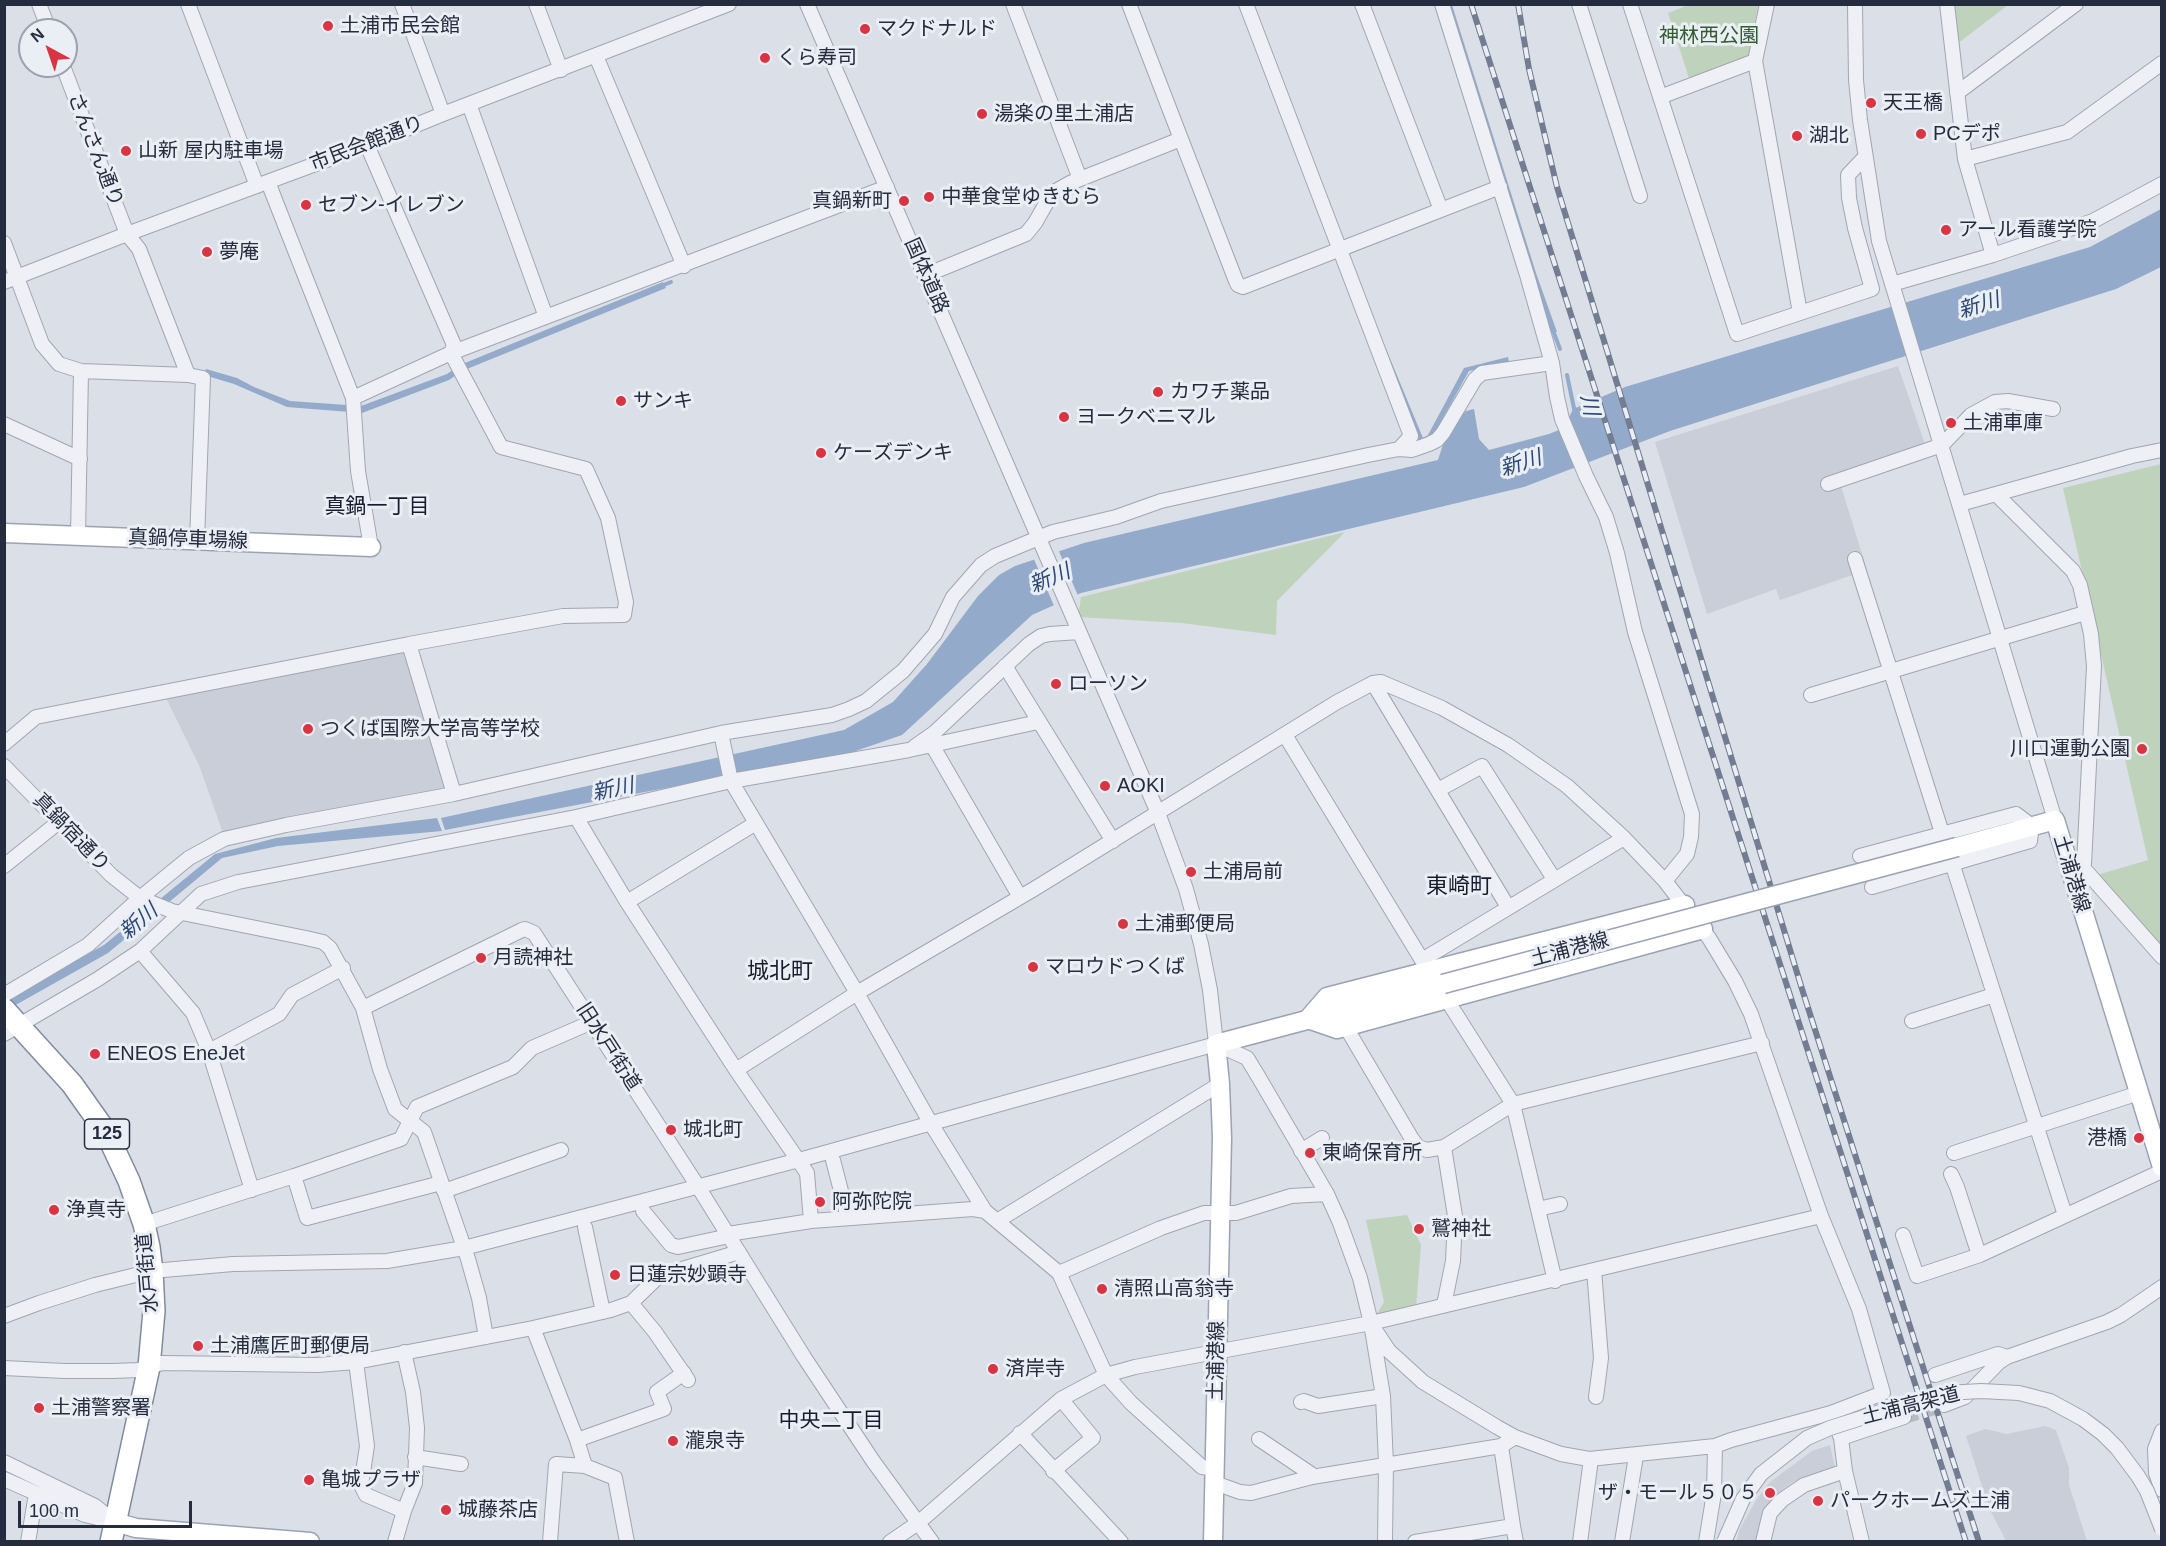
<!DOCTYPE html>
<html>
<head>
<meta charset="utf-8">
<style>
  body { margin:0 }
  #map { position:relative; width:2166px; height:1546px; overflow:hidden; background:#dbdfe7; font-family:Helvetica,sans-serif }
  canvas { display:block }
  .frame { position:absolute; inset:0; border:6px solid #242c3e; pointer-events:none }
  .north { position:absolute; left:18px; top:18px; width:60px; height:60px; box-sizing:border-box; background:#eaeef5; border:2px solid #9ba0ac; border-radius:50%; rotate:320deg; font-size:16px; font-weight:700; line-height:24px; text-align:center; color:#242c3e }
  .north::after { content:''; display:block; margin:auto; width:21px; height:27px; background:#d83441; clip-path:polygon(50% 0,100% 100%,50% 72%,0 100%) }
  .scale { position:absolute; left:18px; top:1501px; width:174px; height:27px; box-sizing:border-box; border:3px solid #242c3e; border-top:0; padding-left:8px; font-size:18px; line-height:21px; white-space:nowrap; color:#242c3e; -webkit-text-stroke:4px #eaeef5; paint-order:stroke }
</style>
</head>
<body>
<div id="map">
<canvas width="2166" height="1546"></canvas>
<div class="frame"></div>
<div class="north">N</div>
<div class="scale">100 m</div>
</div>
<script>
const c = document.querySelector('canvas').getContext('2d');
c.lineJoin = 'round';
function fill(path, color) { c.fillStyle = color; c.fill(path, 'evenodd'); }
const poly = rows => new Path2D(rows.map(r => 'M' + r).join(''));
function trace(path, color, width, dash) { c.strokeStyle = color; c.lineWidth = width; c.lineCap = dash ? 'butt' : 'round'; c.setLineDash(dash || []); c.stroke(path); }
function write(font, color, halo, rows, align = 'center') {
  c.font = font + ' Helvetica,"Noto Sans JP",sans-serif'; c.lineWidth = 6; c.setLineDash([]); c.textBaseline = 'middle'; c.strokeStyle = halo; c.fillStyle = color; for (const [text, x, y, turn = 0] of rows) {
    c.save(); c.translate(x, y); c.rotate((+turn || 0) * Math.PI / 180); c.textAlign = isNaN(turn) ? turn : align; if (halo) c.strokeText(text, 0, 0); c.fillText(text, 0, 0); c.restore();
  }
}
fill(poly([
  [1898,366,1928,453,1840,483,1867,570,1780,600,1776,589,1707,614,1655,442],
  [409,644,453,791,223,833,199,765,163,692],
  [2045,1426,2056,1430,2069,1468,2069,1485,2087,1541,2006,1541,1989,1508,1966,1436,1985,1429,2007,1434],
  [1830,1445,1835,1467,1793,1482,1784,1488,1767,1508,1757,1541,1736,1542,1740,1529,1756,1500,1770,1482,1812,1451]
]), '#c9ced9');
fill(poly([
  [1691,4,1758,5,1749,55,1689,78,1668,13],
  [1952,4,2008,5,1957,44],
  [2161,464,2161,950,2097,875,2148,860,2063,488],
  [1345,532,1277,601,1276,635,1182,623,1078,617,1081,597],
  [1407,1215,1421,1245,1416,1308,1375,1317,1384,1302,1366,1220]
]), '#bfd2bc');
fill(poly([
  [1445,5,1452,5,1536,273,1557,332,1551,332,1530,274],
  [2161,209,2161,267,2116,289,1670,431,1524,487,1081,593,1032,615,902,735,850,753,445,830,441,818,844,730,893,702,927,664,978,596,999,575,1015,566,1084,543,1438,460,1445,438,1454,421,1466,411,1474,409,1479,439,1489,450,1549,434,1564,428,1573,409,1625,387,2090,247],
  [1435,214,1437,220,1347,255,1423,438,1428,435,1464,368,1508,357,1509,362,1469,371,1433,436,1420,443,1342,252],
  [663,282,666,288,462,371,449,380,362,413,287,407,234,384,204,375,206,369,237,378,254,387,290,401,361,406,447,374,460,365],
  [437,818,442,831,278,846,222,858,108,953,5,1011,4,1000,104,945,215,854,276,838]
]), '#93aaca');
fill(poly([
  [1058,549,1079,598,1055,608,1033,557]
]), '#dbdfe7');
trace(poly([
  [661,286,671,282],
  [1552,328,1560,349],
  [1567,375,1575,413]
]), '#93aaca', 4);
trace(poly([
  [1904,1417,1944,1405]
]), '#b6bbc5', 14, [14, 7]);
const minor = poly([
  [39,4,49,30],
  [188,4,257,186],
  [402,4,443,114],
  [536,4,561,70],
  [807,4,1158,813,1186,889,1201,944,1210,990,1216,1044],
  [1013,4,1080,179],
  [1129,4,1181,139],
  [1246,4,1411,436,1399,449],
  [1362,4,1441,210],
  [1442,4,1527,275,1552,363,1557,397,1562,419,1586,476,1606,517,1617,553,1635,632,1692,814,1691,837,1687,854,1665,881],
  [1579,4,1640,196],
  [1630,4,1737,334,1872,289,1855,228,1849,198,1848,175,1865,157],
  [1767,4,1755,61,1800,313],
  [1855,4,1856,80,1860,120,1879,241,2055,820],
  [1947,4,1965,159,1993,255],
  [596,56,684,266],
  [63,66,127,234,139,249,188,375,81,371],
  [1957,93,2076,4],
  [1660,97,1755,61],
  [469,104,546,317],
  [367,145,454,345,451,353,501,447,586,469,608,518,626,602,624,615,563,616,409,644,454,794],
  [1965,159,2067,132,2162,63],
  [268,182,353,398,358,471,371,547],
  [4,243,42,344,59,364,81,371,78,536],
  [926,275,1026,234,1035,223,1052,193,1070,183,1181,139,1236,281,1238,285,1243,287,1500,187],
  [4,282,127,234,367,145,443,114,729,4],
  [1892,284,1993,255,2093,221,2162,184],
  [188,375,203,378,197,541],
  [353,398,451,353,887,187],
  [4,424,80,459],
  [1828,484,1942,445,1971,415,1995,402,2008,401,2053,409],
  [1997,495,2073,571,2080,585,2091,634,2094,666,2084,864],
  [1960,504,2132,456,2162,450],
  [1855,559,1942,833],
  [1005,666,1113,841],
  [1373,683,1508,907],
  [1811,695,2085,613],
  [721,733,731,781,857,993,930,1122,985,1211,1059,1273,1161,1228,1204,1213,1236,1213,1291,1196,1327,1194],
  [1285,735,1428,970],
  [4,744,36,717,409,644],
  [932,745,1020,897],
  [914,747,934,733,1029,644,1041,636,1050,634,1079,632],
  [4,766,111,875,140,898,172,911,306,938,323,942,330,948,363,1008,380,1069,395,1109,424,1132,468,1259,479,1298,486,1337],
  [1438,790,1482,766,1554,879],
  [576,817,627,902,736,1070,807,1173,811,1221],
  [1860,856,2016,814,2032,826,2030,841,1872,887],
  [1952,863,2065,1215],
  [4,866,60,821],
  [2086,871,2162,957],
  [627,902,756,823],
  [140,951,193,1013,209,1051],
  [1422,960,1624,838],
  [4,995,88,945,140,898,189,858,224,839,286,825,454,794,721,733,832,715,849,709,866,701,903,671,935,634,953,597,981,565,995,556,1053,532,1116,517,1161,501,1368,455,1399,449,1412,450,1429,444,1437,440,1443,433,1475,379,1482,373,1552,363],
  [1447,1000,1513,1104,1555,1281],
  [363,1008,522,930,525,929,534,933,697,1185,804,1357,873,1461,932,1542],
  [1912,1021,1994,995],
  [1347,1029,1412,1139,1418,1147,1427,1150,1444,1147,1513,1104,1762,1043],
  [4,1034,98,979,140,951,201,894,238,882,576,817,731,781,909,750,1038,722],
  [736,1070,857,993,1034,889,1337,702,1373,683,1381,682,1442,708,1508,745,1567,786,1624,838,1665,881,1709,938,1735,981,1751,1014,1821,1216,1859,1309,1883,1393,1831,1413],
  [1301,1151,1322,1138],
  [1954,1153,2139,1093],
  [833,1160,848,1218],
  [1951,1174,1957,1187,1979,1255],
  [294,1176,307,1218,441,1183],
  [252,1190,209,1051,279,1014,292,995,343,968],
  [444,1191,561,1150],
  [1538,1209,1560,1204],
  [643,1211,671,1245,678,1247,729,1236],
  [997,1221,1220,1084],
  [144,1224,294,1176,401,1139,417,1107,513,1067,532,1048,592,1022],
  [585,1227,603,1312],
  [728,1234,811,1221,973,1209,985,1211],
  [1903,1235,1917,1276,1980,1255,2162,1171],
  [1594,1270,1601,1358,1596,1397],
  [1059,1273,1106,1375,1131,1403,1202,1467,1215,1469],
  [631,1303,655,1332,688,1380],
  [1444,1305,1453,1261,1455,1216,1444,1147],
  [4,1316,39,1303,95,1285,152,1271,233,1264,387,1261,464,1248,799,1160,1216,1044,1247,1058,1258,1076,1327,1194,1340,1223,1360,1278,1371,1323,1383,1396,1386,1464,1385,1542],
  [533,1328,577,1440,585,1466,615,1478,627,1542],
  [1375,1330,1389,1351,1423,1382,1497,1427,1515,1437,1561,1454,1589,1459,1715,1446,1731,1440,1831,1413,1841,1438,1904,1417],
  [356,1362,367,1446,361,1485,366,1495,404,1511,395,1542],
  [4,1368,64,1371,113,1371,138,1370,162,1363,317,1365,356,1362,533,1328,611,1310,631,1303,659,1276,739,1252],
  [1935,1375,1998,1354,2007,1357],
  [1301,1402,1304,1401,1318,1406,1383,1396],
  [1944,1405,1965,1397,1999,1362,2007,1357,2107,1322,2121,1315,2162,1287],
  [2162,1431,2155,1449,2156,1473,2162,1490],
  [1020,1433,1121,1542],
  [1841,1438,1845,1471,1862,1542],
  [1259,1439,1314,1476],
  [577,1440,664,1409,657,1392,684,1373],
  [415,1457,461,1464],
  [4,1462,95,1506,115,1522],
  [1053,1471,1093,1438,1061,1399],
  [4,1479,85,1515,110,1521],
  [1215,1483,1240,1492,1251,1493,1312,1477,1501,1446,1515,1437],
  [404,1511,415,1483,417,1428,413,1392,404,1352],
  [1513,1526,1516,1542],
  [28,1542,36,1494],
  [550,1542,556,1464,585,1466],
  [890,1542,918,1523,1061,1399,1106,1375,1135,1367,1371,1323,1821,1216],
  [1415,1542,1513,1526,1501,1446],
  [1580,1542,1591,1459],
  [1622,1542,1636,1456],
  [1706,1542,1714,1493,1715,1446],
  [1763,1542,1770,1513,1782,1500,1804,1485,1845,1471]
]);
const major = poly([
  [4,533,371,547],
  [1957,847,2055,820,2162,1167],
  [1308,1019,1337,1029,1703,929],
  [1308,1019,1327,997,1685,905],
  [115,1522,136,1528,310,1542],
  [1213,1542,1222,1138,1220,1084,1216,1044,1443,984]
]);
const highway = poly([
  [4,1009,72,1084,106,1132,129,1181,144,1224,149,1247,152,1271,154,1311,149,1367,111,1542]
]);
trace(minor, '#a0a6b1', 16);
trace(major, '#9aa2b3', 21);
trace(highway, '#818b9f', 24);
trace(minor, '#eef0f5', 14);
trace(major, '#fff', 18);
trace(highway, '#fff', 21);
const rail = poly([
  [1471,4,1966,1542],
  [1518,4,1529,69,1557,187,1802,989,1979,1542]
]);
trace(rail, '#737d92', 6);
trace(rail, '#eaeef5', 4, [11]);
const minorBridge = poly([
  [1724,1542,1743,1499,1761,1474,1807,1438,1830,1428,1915,1401,1946,1393,1981,1391,2019,1393,2050,1401,2083,1419,2103,1434,2117,1448,2138,1476,2147,1491,2162,1529]
]);
const majorBridge = poly([
  [1443,984,1957,847]
]);
trace(minorBridge, '#a0a6b1', 16, []);
trace(majorBridge, '#9aa2b3', 21, []);
trace(minorBridge, '#eef0f5', 14);
trace(majorBridge, '#fff', 18);
for (const [x, y, r, color] of [
  [328,26,6,"#d83441"],
  [865,29,6,"#d83441"],
  [765,58,6,"#d83441"],
  [1871,103,6,"#d83441"],
  [982,114,6,"#d83441"],
  [1921,134,6,"#d83441"],
  [1797,136,6,"#d83441"],
  [126,151,6,"#d83441"],
  [929,197,6,"#d83441"],
  [904,201,6,"#d83441"],
  [306,205,6,"#d83441"],
  [1946,230,6,"#d83441"],
  [207,252,6,"#d83441"],
  [1158,392,6,"#d83441"],
  [621,401,6,"#d83441"],
  [1064,417,6,"#d83441"],
  [1951,423,6,"#d83441"],
  [821,453,6,"#d83441"],
  [1056,684,6,"#d83441"],
  [308,729,6,"#d83441"],
  [2142,749,6,"#d83441"],
  [1105,786,6,"#d83441"],
  [1191,872,6,"#d83441"],
  [1123,924,6,"#d83441"],
  [481,958,6,"#d83441"],
  [1033,967,6,"#d83441"],
  [95,1054,6,"#d83441"],
  [671,1130,6,"#d83441"],
  [2139,1138,6,"#d83441"],
  [1310,1153,6,"#d83441"],
  [820,1202,6,"#d83441"],
  [54,1210,6,"#d83441"],
  [1419,1229,6,"#d83441"],
  [615,1275,6,"#d83441"],
  [1102,1289,6,"#d83441"],
  [198,1346,6,"#d83441"],
  [993,1369,6,"#d83441"],
  [39,1408,6,"#d83441"],
  [673,1441,6,"#d83441"],
  [309,1480,6,"#d83441"],
  [1770,1493,6,"#d83441"],
  [1818,1501,6,"#d83441"],
  [446,1510,6,"#d83441"]
]) { const dot = new Path2D(); dot.arc(x, y, r, 0, 2 * Math.PI); c.fillStyle = color; c.fill(dot); trace(dot, '#eaeef5', 2); }
for (const [x, y, w] of [
  [107,1134,45]
]) { const box = new Path2D(); box.roundRect(x - w / 2, y - 15, w, 30, 4.5); c.fillStyle = '#eaeef5'; c.fill(box); trace(box, '#242c3e', 1.5); }
write('bold 18px', '#242c3e', null, [
  ["125",107,1134]
]);
write('20px', '#242c3e', '#eaeef5', [
  ["土浦市民会館",340,26],
  ["マクドナルド",877,29],
  ["くら寿司",777,58],
  ["天王橋",1883,103],
  ["湯楽の里土浦店",994,114],
  ["PCデポ",1933,134],
  ["湖北",1809,136],
  ["山新 屋内駐車場",138,151],
  ["中華食堂ゆきむら",941,197],
  ["真鍋新町",892,201,"right"],
  ["セブン-イレブン",318,205],
  ["アール看護学院",1958,230],
  ["夢庵",219,252],
  ["カワチ薬品",1170,392],
  ["サンキ",633,401],
  ["ヨークベニマル",1076,417],
  ["土浦車庫",1963,423],
  ["ケーズデンキ",833,453],
  ["ローソン",1068,684],
  ["つくば国際大学高等学校",320,729],
  ["川口運動公園",2130,749,"right"],
  ["AOKI",1117,786],
  ["土浦局前",1203,872],
  ["土浦郵便局",1135,924],
  ["月読神社",493,958],
  ["マロウドつくば",1045,967],
  ["ENEOS EneJet",107,1054],
  ["城北町",683,1130],
  ["港橋",2127,1138,"right"],
  ["東崎保育所",1322,1153],
  ["阿弥陀院",832,1202],
  ["浄真寺",66,1210],
  ["鷲神社",1431,1229],
  ["日蓮宗妙顕寺",627,1275],
  ["清照山高翁寺",1114,1289],
  ["土浦鷹匠町郵便局",210,1346],
  ["済岸寺",1005,1369],
  ["土浦警察署",51,1408],
  ["瀧泉寺",685,1441],
  ["亀城プラザ",321,1480],
  ["ザ・モール５０５",1758,1493,"right"],
  ["パークホームズ土浦",1830,1501],
  ["城藤茶店",458,1510]
], 'left');
write('20px', '#355b30', '#eaeef5', [
  ["神林西公園",1709,36]
]);
write('20px', '#242c3e', '#eaeef5', [
  ["市民会館通り",367,144,-21],
  ["さんさん通り",95,150,69],
  ["国体道路",926,276,66],
  ["真鍋停車場線",188,540,2],
  ["真鍋宿通り",71,833,46],
  ["土浦港線",2071,874,73],
  ["土浦港線",1570,950,-15],
  ["旧水戸街道",608,1047,57],
  ["水戸街道",148,1273,-95],
  ["土浦港線",1217,1361,-89],
  ["土浦高架道",1911,1406,-14]
]);
write('italic 21px', '#2b4775', '#eaeef5', [
  ["新川",1979,306,-17],
  ["川",1589,405,78],
  ["新川",1521,464,-18],
  ["新川",1050,579,-23],
  ["新川",613,790,-12],
  ["新川",139,922,-40]
]);
write('21px', '#171d2e', '#eaeef5', [
  ["真鍋一丁目",377,507],
  ["中央二丁目",831,1421]
]);
write('22px', '#171d2e', '#eaeef5', [
  ["東崎町",1459,887],
  ["城北町",780,972]
]);
</script>
</body>
</html>
